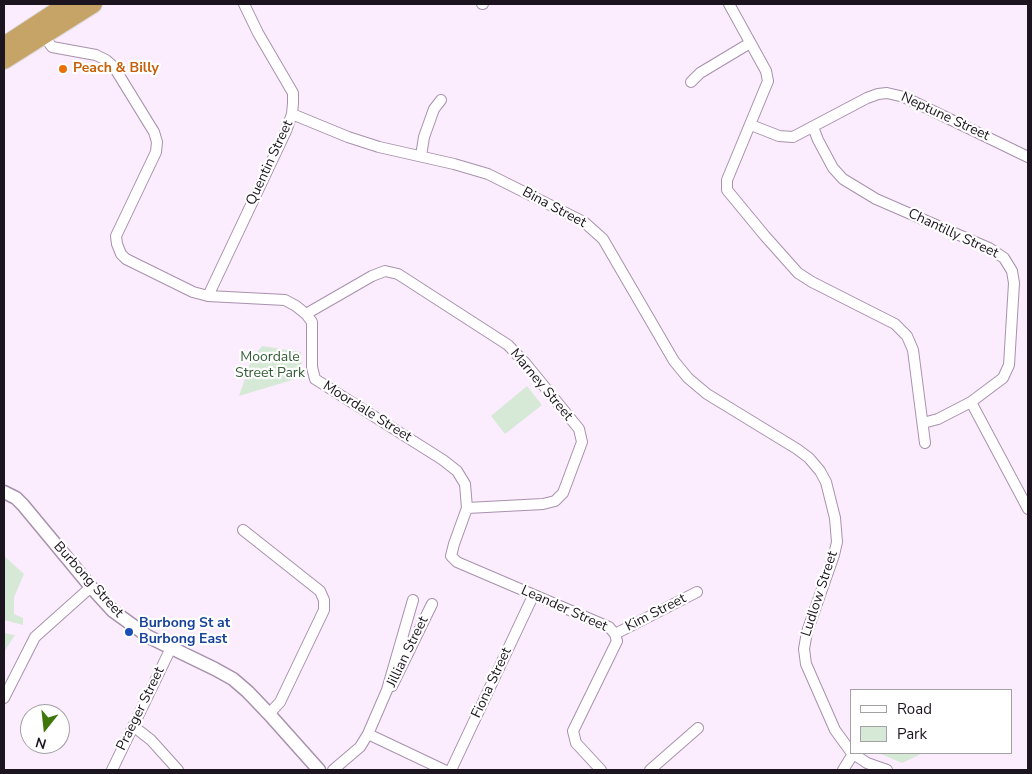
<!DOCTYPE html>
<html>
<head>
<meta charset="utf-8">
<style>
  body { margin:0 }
  #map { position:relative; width:1032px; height:774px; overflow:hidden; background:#fbecfe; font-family:"Nunito Sans",sans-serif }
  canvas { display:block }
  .frame { position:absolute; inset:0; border:5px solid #1c141e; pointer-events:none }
  .legend { position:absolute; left:850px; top:689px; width:162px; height:65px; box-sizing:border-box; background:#fff; border:1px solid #a4a1a5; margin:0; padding:6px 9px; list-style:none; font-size:15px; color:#1c141e }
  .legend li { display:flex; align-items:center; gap:10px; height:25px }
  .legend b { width:25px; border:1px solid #a4a1a5 }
  .north { position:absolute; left:20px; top:704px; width:50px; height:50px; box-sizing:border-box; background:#fff; border:1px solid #a4a1a5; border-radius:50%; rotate:196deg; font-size:14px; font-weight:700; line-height:20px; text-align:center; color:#1c141e }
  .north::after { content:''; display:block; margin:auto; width:18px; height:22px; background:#3e770b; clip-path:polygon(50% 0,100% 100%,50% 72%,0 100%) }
</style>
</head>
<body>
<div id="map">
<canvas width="1032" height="774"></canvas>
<div class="frame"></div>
<ul class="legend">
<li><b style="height:6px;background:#fff"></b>Road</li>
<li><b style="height:14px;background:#d6e9d6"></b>Park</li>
</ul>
<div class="north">N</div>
</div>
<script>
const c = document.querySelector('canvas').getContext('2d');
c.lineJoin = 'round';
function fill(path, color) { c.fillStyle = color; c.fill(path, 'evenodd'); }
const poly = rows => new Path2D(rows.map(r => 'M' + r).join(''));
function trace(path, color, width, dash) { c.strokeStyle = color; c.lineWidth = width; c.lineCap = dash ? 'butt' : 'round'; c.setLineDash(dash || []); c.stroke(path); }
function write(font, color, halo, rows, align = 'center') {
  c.font = font + ' "Nunito Sans",sans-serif'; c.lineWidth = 4.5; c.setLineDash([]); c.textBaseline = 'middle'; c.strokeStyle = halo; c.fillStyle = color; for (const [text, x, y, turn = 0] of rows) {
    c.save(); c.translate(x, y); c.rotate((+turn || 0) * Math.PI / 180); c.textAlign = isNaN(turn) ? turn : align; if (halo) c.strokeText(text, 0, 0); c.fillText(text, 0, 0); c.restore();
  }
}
fill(poly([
  [262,346,301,352,302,377,239,396,252,358],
  [527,386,542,405,505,434,491,416],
  [4,556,24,574,14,597,14,614,23,618,23,625,4,620],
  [4,633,15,635,4,652],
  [879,753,923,753,902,763]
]), '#d6e9d6');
const minor = poly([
  [482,4,483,4],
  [729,4,766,71,768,81,727,180,727,190,765,236,798,273,812,282,895,324,907,336,913,350,925,443],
  [43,35,52,47,96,55,106,60,114,67,154,132,157,142,156,152,116,236,117,244,121,254,126,259,193,292,208,296,285,300,296,306,306,314,312,322,312,367,315,379,443,460,457,471,465,484,467,508,454,544,451,556,457,562,609,627,615,634,617,641,573,731,576,743,601,770],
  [691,82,700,73,750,43],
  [292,114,348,137,379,147,454,164,488,174,584,222,603,239,674,361,688,378,707,394,797,449,809,458,820,471,826,482,835,518,837,542,834,555,807,632,804,649,806,664,835,730,851,752],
  [751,125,779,136,793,137,867,98,878,94,887,93,904,97,1028,157],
  [813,127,818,140,833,168,843,179,876,199,989,248,1004,258,1012,271,1014,283,1009,365,1003,378,971,402,938,419,923,423],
  [421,156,424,137,434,109,441,100],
  [208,296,286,131,292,114,293,103,293,93,258,33,244,4],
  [306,314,372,276,385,271,398,274,508,345,526,364,579,429,582,442,563,493,555,501,543,504,467,508],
  [971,402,1028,509],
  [243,530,320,591,324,600,324,610,280,702,269,714],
  [615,634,697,592],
  [392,686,432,604],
  [4,698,35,637,91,587],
  [133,726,151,740,178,770],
  [368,734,387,690,413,600],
  [852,753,867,763,887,770],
  [112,770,171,648],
  [333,770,360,747,368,734,444,770],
  [451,770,533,596],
  [650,770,698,728],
  [843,770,853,754]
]);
const tertiary = poly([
  [4,492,16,498,23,505,91,587,113,611,149,637,215,669,233,679,248,692,269,714,319,770]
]);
const trunk = poly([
  [4,46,68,4],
  [4,60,93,4]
]);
trace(minor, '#a891ad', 12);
trace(tertiary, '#a891ad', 15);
trace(trunk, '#dbd9db', 20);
trace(minor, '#fff', 10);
trace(tertiary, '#fff', 12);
trace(trunk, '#c6a468', 18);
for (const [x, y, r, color] of [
  [63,69,5,"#e8710a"],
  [129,632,5,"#1a4fb4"]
]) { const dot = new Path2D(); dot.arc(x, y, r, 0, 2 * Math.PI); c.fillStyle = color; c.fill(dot); trace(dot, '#fff', 2); }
write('bold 14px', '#c56008', '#fff', [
  ["Peach & Billy",73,69]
], 'left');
write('14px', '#1c141e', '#fff', [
  ["Neptune Street",945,117,25],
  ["Quentin Street",270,163,-65],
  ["Bina Street",554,208,28],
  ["Chantilly Street",953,234,25],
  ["Marney Street",541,385,50],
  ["Moordale Street",367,412,32],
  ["Burbong Street",88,580,48],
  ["Ludlow Street",820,594,-72],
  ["Leander Street",564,609,24],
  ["Kim Street",656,613,-27],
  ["Jillian Street",408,652,-64],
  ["Fiona Street",492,683,-65],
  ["Praeger Street",141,709,-64]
]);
write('14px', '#345c35', '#fff', [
  ["Moordale",270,358],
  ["Street Park",270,374]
]);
write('bold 14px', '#164399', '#fff', [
  ["Burbong St at",139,624],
  ["Burbong East",139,640]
], 'left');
</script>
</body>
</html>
